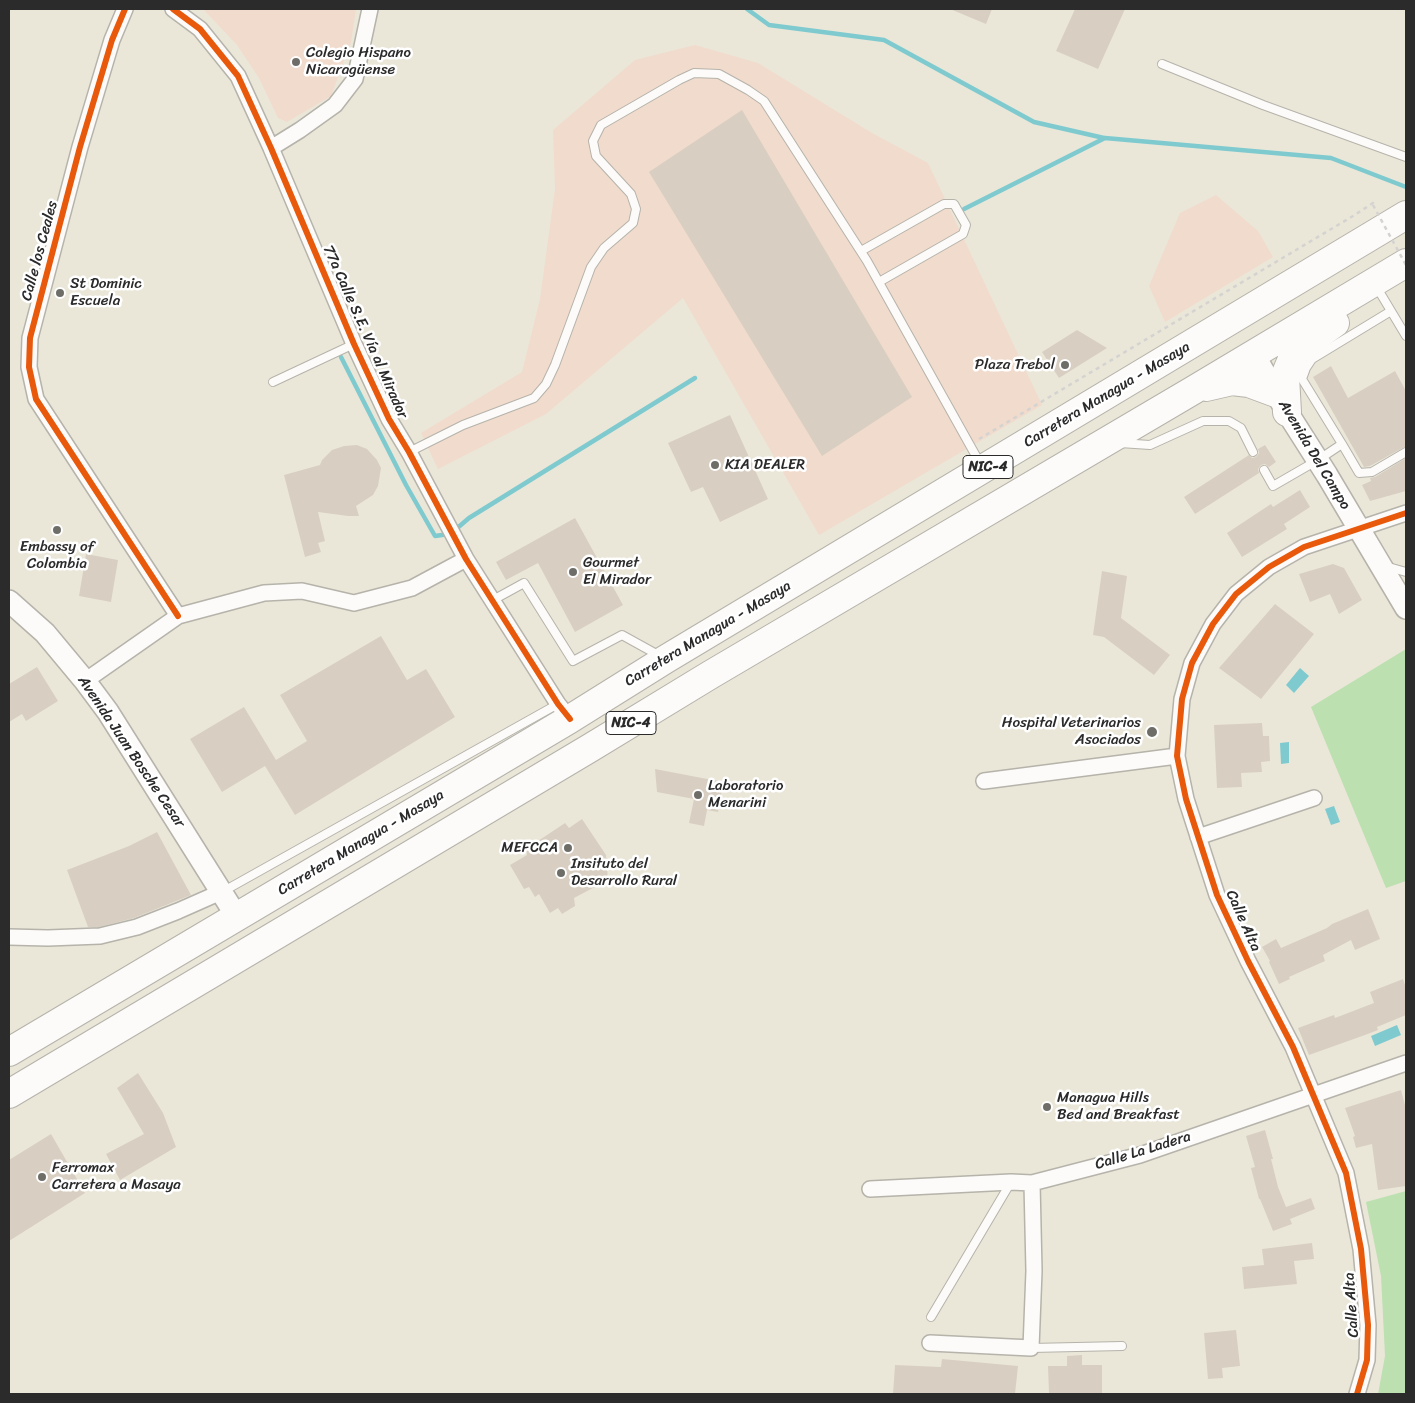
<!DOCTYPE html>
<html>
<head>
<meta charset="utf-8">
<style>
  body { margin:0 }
  #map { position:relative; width:1415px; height:1403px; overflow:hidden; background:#eae7d9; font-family:Sriracha,sans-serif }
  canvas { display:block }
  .frame { position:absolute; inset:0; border:10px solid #2b2b2b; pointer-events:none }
</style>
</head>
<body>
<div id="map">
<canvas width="1415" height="1403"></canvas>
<div class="frame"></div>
</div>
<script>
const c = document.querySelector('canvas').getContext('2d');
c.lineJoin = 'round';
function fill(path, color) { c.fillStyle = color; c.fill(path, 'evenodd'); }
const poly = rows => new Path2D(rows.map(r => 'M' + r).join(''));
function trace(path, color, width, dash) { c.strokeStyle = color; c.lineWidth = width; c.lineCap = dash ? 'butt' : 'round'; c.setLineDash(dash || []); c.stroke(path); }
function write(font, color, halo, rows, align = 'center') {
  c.font = font + ' Sriracha,sans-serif'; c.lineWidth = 5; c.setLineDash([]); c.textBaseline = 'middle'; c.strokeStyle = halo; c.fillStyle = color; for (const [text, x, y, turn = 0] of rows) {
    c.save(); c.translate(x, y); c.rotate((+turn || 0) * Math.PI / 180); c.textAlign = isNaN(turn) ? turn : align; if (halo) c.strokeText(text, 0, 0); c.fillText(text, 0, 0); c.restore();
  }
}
fill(poly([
  [203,9,356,9,351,42,331,96,287,122,278,118,259,78,237,45],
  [695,45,758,63,872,133,928,163,1042,405,819,535,683,298,546,414,438,469,421,433,522,372,540,299,555,189,553,130,635,60],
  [1216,195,1258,231,1273,257,1165,322,1149,286,1180,213]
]), '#f1dbcd');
fill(poly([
  [1406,649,1406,881,1386,888,1311,707],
  [1406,1191,1406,1394,1378,1394,1385,1356,1381,1276,1366,1202]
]), '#bde0b1');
fill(poly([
  [1300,668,1309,676,1294,693,1286,685],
  [1289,742,1289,763,1281,764,1280,743],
  [1334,806,1340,822,1331,825,1325,809],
  [1397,1025,1401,1035,1375,1046,1371,1036]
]), '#7fcacf');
trace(poly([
  [747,9,769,25,884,40,1034,122,1104,138],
  [964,209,1105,138,1331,158,1406,187],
  [341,357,406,485,435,536,449,534],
  [455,530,469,518,695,378]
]), '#7fcacf', 4.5);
fill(poly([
  [950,9,992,9,986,24],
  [1075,9,1125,9,1098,69,1056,51],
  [742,110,912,397,822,456,649,172],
  [1077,330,1107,348,1059,378,1042,352],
  [1331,366,1348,398,1395,371,1406,391,1406,446,1370,466,1364,467,1313,377],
  [730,415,768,499,720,522,703,487,691,492,668,443],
  [357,445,367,449,377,460,381,468,378,486,373,495,356,506,359,516,348,516,318,512,325,541,318,543,321,552,305,557,284,475,320,465,322,460,332,450,344,446],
  [1265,445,1276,462,1269,467,1265,464,1261,465,1258,469,1259,473,1195,514,1184,497,1249,455,1252,458,1256,457,1259,453,1258,449],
  [1406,458,1406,491,1370,501,1362,485,1371,481,1370,478,1375,477],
  [1300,490,1310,507,1284,524,1287,529,1242,557,1227,533,1271,504,1273,507],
  [575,518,623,605,575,632,538,563,506,580,496,562],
  [86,554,118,560,111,602,79,596],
  [1333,564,1344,568,1362,600,1339,614,1330,594,1310,602,1299,574],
  [1102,571,1127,576,1121,618,1170,655,1154,675,1104,637,1093,635],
  [1275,604,1314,634,1261,699,1219,668],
  [381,636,407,680,426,669,455,717,295,815,265,766,222,792,190,739,244,707,276,760,307,741,280,695],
  [37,667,58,701,26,721,22,714,9,722,9,684],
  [1262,723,1263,736,1269,736,1270,761,1261,762,1262,772,1241,773,1242,787,1217,788,1214,725],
  [655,769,723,782,718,812,707,810,704,826,689,823,694,799,657,792],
  [582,819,606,855,608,880,574,898,575,906,562,914,558,908,550,913,539,894,535,897,529,887,524,889,510,865,527,855,526,849,565,823,569,828],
  [157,832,191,895,134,918,99,927,88,927,67,870,129,846],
  [1368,909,1380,939,1355,950,1351,940,1323,955,1325,961,1289,977,1290,979,1279,984,1269,962,1270,961,1262,947,1276,939,1281,948,1327,928,1332,924],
  [1403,979,1406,988,1406,1015,1377,1027,1378,1030,1365,1035,1309,1055,1298,1028,1334,1015,1335,1018,1374,1003,1370,992],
  [138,1073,163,1113,176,1147,120,1180,106,1154,144,1134,117,1088],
  [1401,1090,1406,1109,1406,1186,1378,1190,1372,1144,1356,1148,1353,1137,1355,1136,1345,1108],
  [1265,1130,1273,1159,1271,1159,1278,1187,1286,1207,1311,1198,1315,1209,1290,1219,1292,1224,1273,1231,1260,1199,1259,1199,1251,1168,1255,1167,1246,1136],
  [51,1134,85,1193,9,1241,9,1160],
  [1312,1243,1314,1259,1294,1261,1297,1284,1244,1289,1242,1267,1264,1265,1262,1249],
  [1236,1330,1240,1366,1222,1368,1223,1378,1208,1379,1204,1333],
  [1082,1355,1082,1365,1102,1365,1102,1394,1049,1394,1048,1366,1067,1366,1067,1356],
  [942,1359,1018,1366,1015,1394,893,1394,895,1365,941,1367]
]), '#d8cfc2');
const lane = poly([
  [1162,64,1263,105,1406,157],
  [861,251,944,204,954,204,966,225,963,234,879,282],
  [1376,286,1406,336],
  [273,382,354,344],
  [1120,443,1150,445,1203,421,1229,421,1241,428,1253,452],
  [1342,444,1302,379,1306,368,1312,359,1391,311],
  [409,452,463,425,534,398,546,384,555,365,591,267,604,248,633,223,636,209,631,194,596,156,593,141,601,125,679,80,694,73,719,74,748,90,764,101,867,261,981,465],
  [1264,470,1273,486,1318,460,1342,444,1359,473,1372,472,1406,452],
  [1386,569,1392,568,1406,572],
  [493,600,524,583,573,661,622,635,660,656],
  [222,892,558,704],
  [931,1317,1011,1182],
  [1031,1348,1122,1346]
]);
const street = poly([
  [125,9,112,40,80,147,30,338,29,367,36,399,178,616],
  [173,9,200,29,238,76,271,148,354,344,389,419,409,452,466,559,558,704,570,719],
  [271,148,300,130,335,105,355,79,370,9],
  [85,681,178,616,264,593,302,591,354,603,412,588,466,559],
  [984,781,1177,756],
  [1198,837,1314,798],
  [9,937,48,938,100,936,137,927,178,911,221,892],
  [870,1189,1011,1182,1032,1183,1140,1155,1406,1063],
  [930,1343,1031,1348,1034,1271,1032,1183],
  [1357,1394,1367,1360,1368,1325,1361,1249,1346,1173,1293,1047,1248,961,1217,895,1186,799,1177,756,1182,699,1192,663,1213,624,1236,594,1269,567,1304,547,1406,513]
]);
const secondary = poly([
  [1253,353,1287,412,1327,475,1406,608],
  [9,601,45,633,85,681,108,712,237,917]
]);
const highway = poly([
  [1206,387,1232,381,1249,383,1276,393],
  [1287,412,1285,376,1295,352,1335,323],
  [9,1052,570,719,666,659,1406,215],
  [9,1094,590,748,710,675,1192,391,1406,263]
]);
trace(lane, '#b5b3aa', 10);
trace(street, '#b5b3aa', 18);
trace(secondary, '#b5b3aa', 24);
trace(highway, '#b5b3aa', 30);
trace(poly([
  [979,439,1353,216,1373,203,1373,205]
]), '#d4d3d0', 2.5, [4, 4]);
trace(lane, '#fcfbf9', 8);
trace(street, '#fcfbf9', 15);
trace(secondary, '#fcfbf9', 21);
trace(highway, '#fcfbf9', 28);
trace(poly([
  [1373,205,1406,265]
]), '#d4d3d0', 2.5, [4, 4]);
trace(poly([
  [125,9,112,40,80,147,30,338,29,367,36,399,178,616],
  [173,9,200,29,238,76,271,148,354,344,389,419,409,452,466,559,558,704,570,719],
  [1357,1394,1367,1360,1368,1325,1361,1249,1346,1173,1293,1047,1248,961,1217,895,1186,799,1177,756,1182,699,1192,663,1213,624,1236,594,1269,567,1304,547,1406,513]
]), '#e8590c', 6);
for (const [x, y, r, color] of [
  [296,62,5,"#6e6d68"],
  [60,293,5,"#6e6d68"],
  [1065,365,5,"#6e6d68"],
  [715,465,5,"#6e6d68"],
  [57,530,5,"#6e6d68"],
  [573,572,5,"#6e6d68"],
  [1152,732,6,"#6e6d68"],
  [698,795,5,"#6e6d68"],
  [568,848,5,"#6e6d68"],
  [561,873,5,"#6e6d68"],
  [1047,1107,5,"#6e6d68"],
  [42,1177,5,"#6e6d68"]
]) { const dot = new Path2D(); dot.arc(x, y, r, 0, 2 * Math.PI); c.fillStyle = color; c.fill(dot); trace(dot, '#fff', 2); }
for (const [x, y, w] of [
  [988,467,50],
  [631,723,50]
]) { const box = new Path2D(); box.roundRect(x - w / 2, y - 11.5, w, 23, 4); c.fillStyle = '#fff'; c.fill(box); trace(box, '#2b2b2b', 1); }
write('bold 14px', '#2b2b2b', null, [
  ["NIC-4",988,467],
  ["NIC-4",631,723]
]);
write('15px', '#2b2b2b', '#fff', [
  ["Colegio Hispano",306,53],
  ["Nicaragüense",306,70],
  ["St Dominic",70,284],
  ["Escuela",70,301],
  ["Plaza Trebol",1055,365,"right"],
  ["KIA DEALER",725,465],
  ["Embassy of",57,547,"center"],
  ["Colombia",57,564,"center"],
  ["Gourmet",583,563],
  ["El Mirador",583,580],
  ["Hospital Veterinarios",1141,723,"right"],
  ["Asociados",1141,740,"right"],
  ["Laboratorio",708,786],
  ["Menarini",708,803],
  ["MEFCCA",558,848,"right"],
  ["Insituto del",571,864],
  ["Desarrollo Rural",571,881],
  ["Managua Hills",1057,1098],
  ["Bed and Breakfast",1057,1115],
  ["Ferromax",52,1168],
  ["Carretera a Masaya",52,1185]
], 'left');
write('15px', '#2b2b2b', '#fff', [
  ["Calle los Ceales",40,251,-75],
  ["77a Calle S.E. Vía al Mirador",365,332,66],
  ["Carretera Managua - Masaya",1107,395,-31],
  ["Avenida Del Campo",1314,455,59],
  ["Carretera Managua - Masaya",708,634,-31],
  ["Avenida Juan Bosche Cesar",131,752,56],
  ["Carretera Managua - Masaya",361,843,-31],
  ["Calle Alta",1243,921,66],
  ["Calle La Ladera",1143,1151,-17],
  ["Calle Alta",1352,1305,-94]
]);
</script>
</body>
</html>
